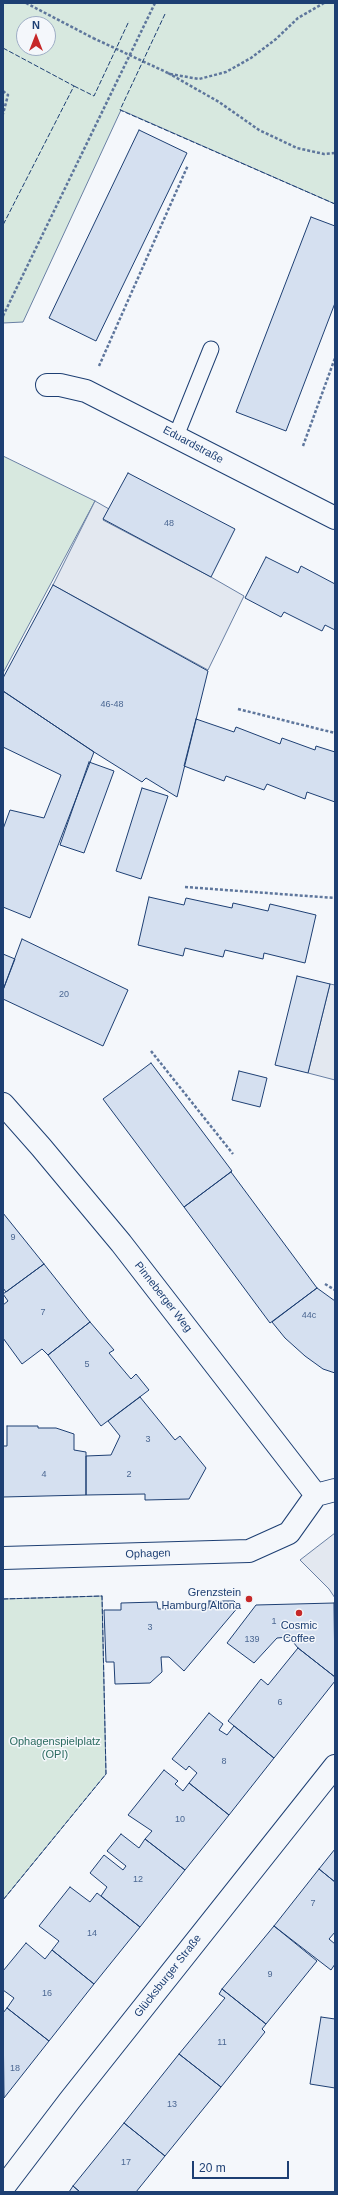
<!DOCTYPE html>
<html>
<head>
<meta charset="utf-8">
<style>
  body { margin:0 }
  #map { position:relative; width:338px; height:2195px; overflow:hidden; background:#f4f7fb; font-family:Helvetica,sans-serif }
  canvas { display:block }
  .frame { position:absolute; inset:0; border:4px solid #1d3f73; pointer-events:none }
  .north { position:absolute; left:16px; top:16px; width:40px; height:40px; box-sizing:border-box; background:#f4f7fb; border:1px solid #9eadc5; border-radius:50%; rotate:0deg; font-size:11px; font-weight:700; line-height:16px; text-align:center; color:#1d3f73 }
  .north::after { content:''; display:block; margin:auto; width:14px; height:18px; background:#c62828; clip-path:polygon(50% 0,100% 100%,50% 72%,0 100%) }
  .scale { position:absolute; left:192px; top:2161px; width:97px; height:18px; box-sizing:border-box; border:2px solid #1d3f73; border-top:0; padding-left:5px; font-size:12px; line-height:14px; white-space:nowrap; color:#1d3f73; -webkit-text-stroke:3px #f4f7fb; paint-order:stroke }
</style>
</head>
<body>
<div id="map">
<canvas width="338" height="2195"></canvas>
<div class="frame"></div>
<div class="north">N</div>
<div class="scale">20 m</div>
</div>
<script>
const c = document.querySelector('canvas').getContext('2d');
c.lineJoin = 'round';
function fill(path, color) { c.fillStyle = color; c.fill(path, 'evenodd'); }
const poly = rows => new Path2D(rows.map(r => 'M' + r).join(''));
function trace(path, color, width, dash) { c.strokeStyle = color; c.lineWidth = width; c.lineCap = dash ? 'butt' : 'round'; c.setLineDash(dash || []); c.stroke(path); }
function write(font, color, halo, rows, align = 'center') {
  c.font = font + ' Helvetica,sans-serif'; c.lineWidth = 3; c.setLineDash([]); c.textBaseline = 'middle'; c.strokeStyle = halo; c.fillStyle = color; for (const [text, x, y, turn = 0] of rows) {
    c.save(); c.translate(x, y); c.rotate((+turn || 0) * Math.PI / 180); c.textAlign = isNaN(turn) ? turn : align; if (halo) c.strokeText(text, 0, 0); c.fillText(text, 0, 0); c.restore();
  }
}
const green = poly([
  [3,3,335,3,335,204,121,110,23,322,3,323,3,3],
  [24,24,48,24,48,48,24,48,24,24],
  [3,456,95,501,3,673,3,456],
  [102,1596,106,1774,3,1900,3,1599,102,1596]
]);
fill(green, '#d7e8df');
trace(green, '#687fa3', 1);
const parking = poly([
  [95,501,109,509,103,520,211,577,244,596,208,670,53,585,95,501],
  [330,984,335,985,335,1080,308,1073,330,984],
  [335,1533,335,1598,329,1589,300,1560,335,1533]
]);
fill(parking, '#e3e8f0');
trace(parking, '#687fa3', 1);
const building = poly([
  [139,130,187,153,96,341,49,318,139,130],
  [311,217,335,226,335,303,286,431,236,412,311,217],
  [128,473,235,529,211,577,103,519,128,473],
  [266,557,298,573,301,566,335,584,335,630,325,625,322,631,284,612,281,617,245,598,266,557],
  [53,585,208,671,177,797,146,778,142,782,94,752,3,691,3,678,53,585],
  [3,691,94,752,30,918,3,907,3,829,10,810,44,818,61,775,3,747,3,691],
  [196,719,234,732,236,727,280,744,282,738,315,750,316,746,335,752,335,802,307,792,305,799,267,784,264,790,226,776,224,781,184,766,196,719],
  [89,762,114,771,84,853,60,845,89,762],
  [142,788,168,796,141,879,116,871,142,788],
  [149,897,184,905,186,898,232,908,233,903,268,911,270,904,316,915,305,963,264,953,263,959,225,950,223,957,185,948,183,956,138,945,149,897],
  [22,939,128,990,103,1046,3,999,3,990,22,939],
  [3,954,15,959,3,990,3,954],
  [297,976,330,984,308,1073,275,1065,297,976],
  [151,1063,232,1171,184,1207,103,1099,151,1063],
  [239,1071,267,1078,260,1107,232,1100,239,1071],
  [231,1172,317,1288,270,1323,184,1207,231,1172],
  [3,1213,44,1264,6,1292,3,1288,3,1213],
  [44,1264,90,1322,48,1355,42,1349,22,1364,3,1338,3,1305,8,1301,3,1294,44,1264],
  [317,1288,335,1301,335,1373,323,1369,305,1356,285,1338,272,1322,317,1288],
  [90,1322,114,1350,109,1353,131,1379,136,1374,149,1390,101,1426,48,1355,90,1322],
  [140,1397,175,1440,180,1436,206,1468,189,1499,145,1500,145,1494,86,1495,86,1456,111,1455,120,1436,108,1421,140,1397],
  [7,1426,38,1426,38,1428,56,1428,74,1434,74,1450,86,1452,86,1495,3,1497,3,1446,7,1446,7,1426],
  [209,1601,234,1601,239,1606,184,1671,169,1657,161,1657,162,1672,150,1683,115,1684,114,1662,106,1662,104,1610,121,1610,121,1603,157,1602,158,1609,209,1608,209,1601],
  [334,1603,335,1677,298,1648,289,1637,277,1638,254,1663,227,1643,256,1605,334,1603],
  [298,1648,335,1677,335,1681,274,1758,228,1721,261,1679,268,1685,298,1648],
  [209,1713,223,1724,219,1730,227,1735,234,1726,274,1758,229,1815,189,1783,197,1773,189,1766,186,1770,172,1759,209,1713],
  [164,1770,178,1781,175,1784,183,1791,189,1783,229,1815,185,1870,145,1839,152,1831,128,1815,164,1770],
  [121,1834,139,1848,145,1839,185,1870,140,1927,101,1896,107,1887,90,1873,104,1855,123,1870,126,1866,107,1851,121,1834],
  [335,1849,335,1882,319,1869,335,1849],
  [319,1869,335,1882,335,1932,329,1939,335,1944,335,1964,331,1970,274,1926,319,1869],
  [70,1887,90,1902,97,1893,140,1927,94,1984,52,1950,59,1941,39,1926,70,1887],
  [274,1926,317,1961,266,2024,222,1989,274,1926],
  [26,1943,45,1959,52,1950,94,1984,49,2041,7,2008,14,1998,3,1990,3,1971,26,1943],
  [222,1989,266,2024,262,2029,265,2032,221,2087,179,2054,225,1998,219,1994,222,1989],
  [7,2008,49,2041,4,2098,3,2013,7,2008],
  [321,2017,335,2019,335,2088,310,2084,321,2017],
  [179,2054,221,2087,165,2156,124,2123,179,2054],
  [124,2123,165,2156,136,2192,80,2192,73,2186,124,2123],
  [73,2186,80,2192,69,2192,73,2186]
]);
fill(building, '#d5e0f0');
trace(building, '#1d3f73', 1);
const service = poly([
  [176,436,211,349]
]);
const minor = poly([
  [47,385,60,385,86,391,335,518],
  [3,1104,41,1147,121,1243,316,1495],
  [3,1558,249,1551,289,1533,316,1495,335,1490],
  [3,2188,70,2100,335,1766]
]);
trace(service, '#1d3f73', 17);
trace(minor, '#1d3f73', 24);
trace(poly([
  [26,3,93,38],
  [168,73,219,102,259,130,297,148,324,154,335,153],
  [170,74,199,79,226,72,251,58,276,39,298,18,324,3],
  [3,91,8,95,3,114],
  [3,316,155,3],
  [99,366,188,165],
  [303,446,335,358],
  [238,709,335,733],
  [185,887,335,898],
  [151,1051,233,1154],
  [325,1284,335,1290]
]), '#5e769c', 2.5, [3, 2]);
trace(service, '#f4f7fb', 15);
trace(minor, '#f4f7fb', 22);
trace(poly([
  [93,38,168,73]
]), '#5e769c', 2.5, [3, 2]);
trace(poly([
  [165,14,120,110,335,204],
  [3,48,74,86,3,225],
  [74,86,94,96,129,21],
  [3,1599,102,1596,106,1774,3,1900]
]), '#1d3f73', 1, [5, 2]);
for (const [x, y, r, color] of [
  [249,1599,4,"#c62828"],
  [299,1613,4,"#c62828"]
]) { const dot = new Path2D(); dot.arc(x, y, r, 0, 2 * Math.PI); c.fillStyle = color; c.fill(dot); trace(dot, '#f4f7fb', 1.5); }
write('9px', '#4b6792', null, [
  ["48",169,524],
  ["46-48",112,705],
  ["20",64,995],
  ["9",13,1238],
  ["7",43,1313],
  ["44c",309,1316],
  ["5",87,1365],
  ["3",148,1440],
  ["4",44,1475],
  ["2",129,1475],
  ["1",274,1622],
  ["3",150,1628],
  ["139",252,1640],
  ["6",280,1703],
  ["8",224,1762],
  ["10",180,1820],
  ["12",138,1880],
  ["7",313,1904],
  ["14",92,1934],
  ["9",270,1975],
  ["16",47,1994],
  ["11",222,2043],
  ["18",15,2069],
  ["13",172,2105],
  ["17",126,2163]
]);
write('11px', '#1d3f73', '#f4f7fb', [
  ["Eduardstraße",193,445,28],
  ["Pinneberger Weg",163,1297,52],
  ["Ophagen",148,1554,-2],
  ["Glücksburger Straße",168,1976,-52]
]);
write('11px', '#1d3f73', '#f4f7fb', [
  ["Grenzstein",241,1593],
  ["Hamburg Altona",241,1606],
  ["Cosmic",299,1626,"center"],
  ["Coffee",299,1639,"center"]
], 'right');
write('11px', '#2c6c60', '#f4f7fb', [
  ["Ophagenspielplatz",55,1742],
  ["(OPI)",55,1755]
]);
</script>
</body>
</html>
